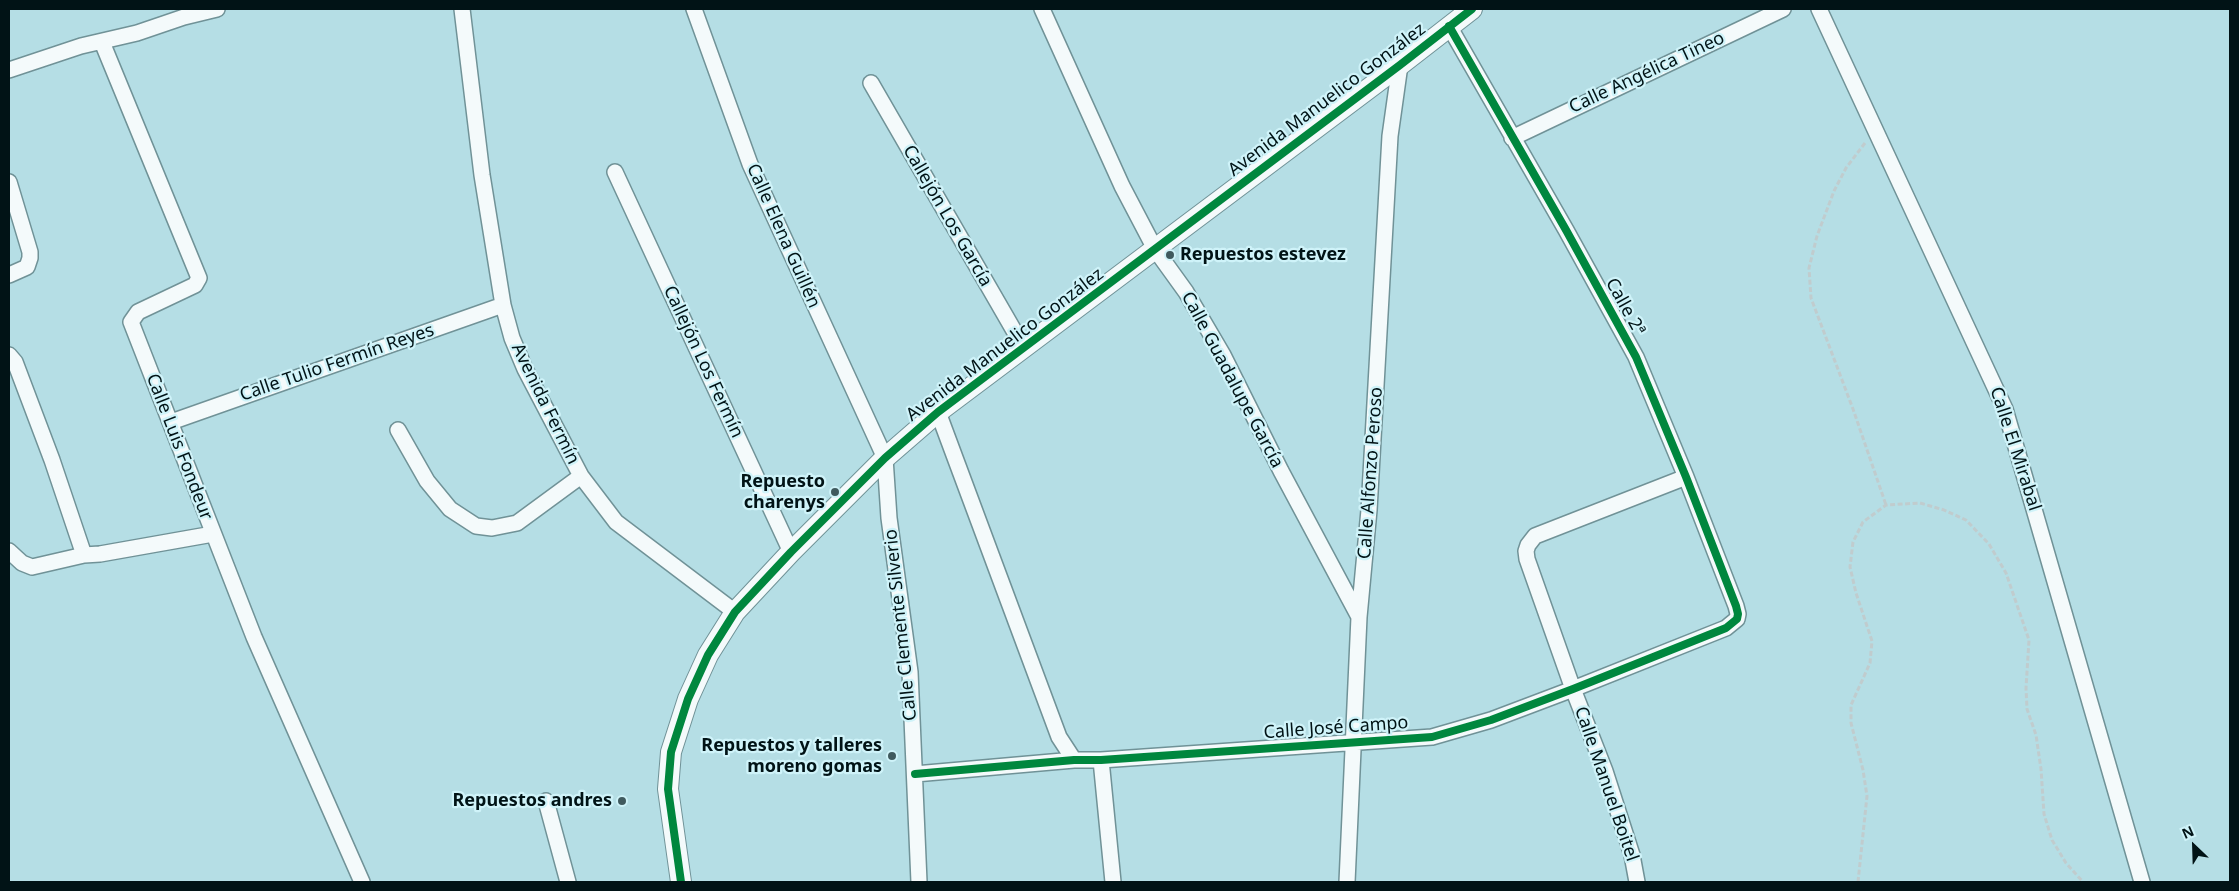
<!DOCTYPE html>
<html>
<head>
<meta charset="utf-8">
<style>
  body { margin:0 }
  #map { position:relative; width:2239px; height:891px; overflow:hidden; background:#b5dee5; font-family:"Noto Sans",sans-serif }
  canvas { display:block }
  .frame { position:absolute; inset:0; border:10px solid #011316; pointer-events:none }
  .north { position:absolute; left:2169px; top:821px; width:50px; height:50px; -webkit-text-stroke:4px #cff3f9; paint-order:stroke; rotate:336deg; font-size:14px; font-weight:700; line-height:20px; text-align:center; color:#011316 }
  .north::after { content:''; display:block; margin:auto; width:18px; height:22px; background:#011316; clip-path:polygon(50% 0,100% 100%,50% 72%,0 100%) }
</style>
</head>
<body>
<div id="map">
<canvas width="2239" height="891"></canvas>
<div class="frame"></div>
<div class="north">N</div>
</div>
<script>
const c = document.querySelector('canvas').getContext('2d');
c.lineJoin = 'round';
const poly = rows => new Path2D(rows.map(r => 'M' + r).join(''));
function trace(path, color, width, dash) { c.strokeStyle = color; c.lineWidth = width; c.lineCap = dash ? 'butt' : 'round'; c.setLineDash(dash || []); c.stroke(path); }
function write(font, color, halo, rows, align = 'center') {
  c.font = font + ' "Noto Sans",sans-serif'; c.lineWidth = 4.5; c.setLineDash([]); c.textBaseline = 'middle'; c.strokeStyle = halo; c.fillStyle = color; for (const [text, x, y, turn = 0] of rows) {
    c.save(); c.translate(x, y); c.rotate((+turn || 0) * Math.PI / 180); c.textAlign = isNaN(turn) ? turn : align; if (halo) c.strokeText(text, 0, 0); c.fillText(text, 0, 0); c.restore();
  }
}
const minor = poly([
  [462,9,482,175,503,305,512,338,525,369,581,476,616,522,735,612],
  [694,9,750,164,885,458,889,518,910,672,919,882],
  [1042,9,1122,186,1155,249,1186,292,1223,355,1281,471,1359,617],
  [1819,9,2005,409,2142,882],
  [102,42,199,278,195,285,138,312,131,322,254,637,362,882],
  [9,70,81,46,137,33,184,17,217,9],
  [871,83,1024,348],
  [1512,138,1783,9],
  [615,172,791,552],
  [9,182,30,252,30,258,27,267,9,275],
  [9,355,15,362,52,460,84,555],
  [938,412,1059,737,1074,760],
  [171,422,503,305],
  [398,430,427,481,450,509,476,526,492,528,517,523,581,476],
  [9,551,22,563,32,567,84,555,100,554,213,534],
  [1101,760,1113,882],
  [915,774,1074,760,1101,760,1432,737,1491,720,1573,689,1726,628,1737,619,1738,614,1736,606,1686,477,1636,357,1566,230,1449,26],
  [546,801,568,882],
  [1347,882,1359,617,1369,510,1390,136,1400,65],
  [1637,882,1632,855,1605,771,1573,689,1527,559,1526,551,1528,545,1535,536,1686,477]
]);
const tertiary = poly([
  [681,882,668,789,671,752,688,699,708,655,735,612,791,552,885,458,938,412,1400,65,1472,9]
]);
trace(minor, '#709297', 18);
trace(tertiary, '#709297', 22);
trace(poly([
  [1865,143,1846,168,1834,191,1817,236,1809,268,1811,298,1853,409,1886,505],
  [1858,882,1867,796,1863,770,1851,723,1851,705,1870,663,1872,641,1856,593,1850,567,1853,542,1863,522,1886,505,1920,503,1944,510,1966,520,1989,544,2006,573,2029,640,2026,688,2027,709,2036,735,2041,769,2044,814,2052,840,2066,863,2083,882]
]), '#c0ccce', 3, [5, 2.5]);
trace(minor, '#f4fafb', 15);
trace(tertiary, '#f4fafb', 20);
trace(poly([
  [915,774,1074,760,1101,760,1432,737,1491,720,1573,689,1726,628,1737,619,1738,614,1736,606,1686,477,1636,357,1566,230,1449,26],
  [681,882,668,789,671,752,688,699,708,655,735,612,791,552,885,458,938,412,1400,65,1472,9]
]), '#00873e', 8);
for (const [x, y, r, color] of [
  [1170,255,5,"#405a5e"],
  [835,492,5,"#405a5e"],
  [892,756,5,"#405a5e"],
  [622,801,5,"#405a5e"]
]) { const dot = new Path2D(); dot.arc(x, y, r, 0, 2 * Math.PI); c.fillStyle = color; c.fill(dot); trace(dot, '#cff3f9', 2); }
write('18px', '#011316', '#cff3f9', [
  ["Calle Angélica Tineo",1647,73,-25],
  ["Avenida Manuelico González",1327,100,-37],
  ["Callejón Los García",947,216,60],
  ["Calle Elena Guillén",783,236,66],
  ["Calle 2ª",1625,307,61],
  ["Avenida Manuelico González",1005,345,-37],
  ["Callejón Los Fermín",703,362,65],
  ["Calle Tulio Fermín Reyes",337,363,-19],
  ["Calle Guadalupe García",1232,380,62],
  ["Avenida Fermín",545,404,64],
  ["Calle Luis Fondeur",179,447,69],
  ["Calle El Mirabal",2015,449,72],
  ["Calle Alfonzo Peroso",1371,473,-86],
  ["Calle Clemente Silverio",901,625,-96],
  ["Calle José Campo",1336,728,-4],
  ["Calle Manuel Boitel",1606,784,71]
]);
write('bold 18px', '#011316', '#cff3f9', [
  ["Repuestos estevez",1180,255,"left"],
  ["Repuesto",825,482],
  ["charenys",825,503],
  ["Repuestos y talleres",882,746],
  ["moreno gomas",882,767],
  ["Repuestos andres",612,801]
], 'right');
</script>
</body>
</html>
